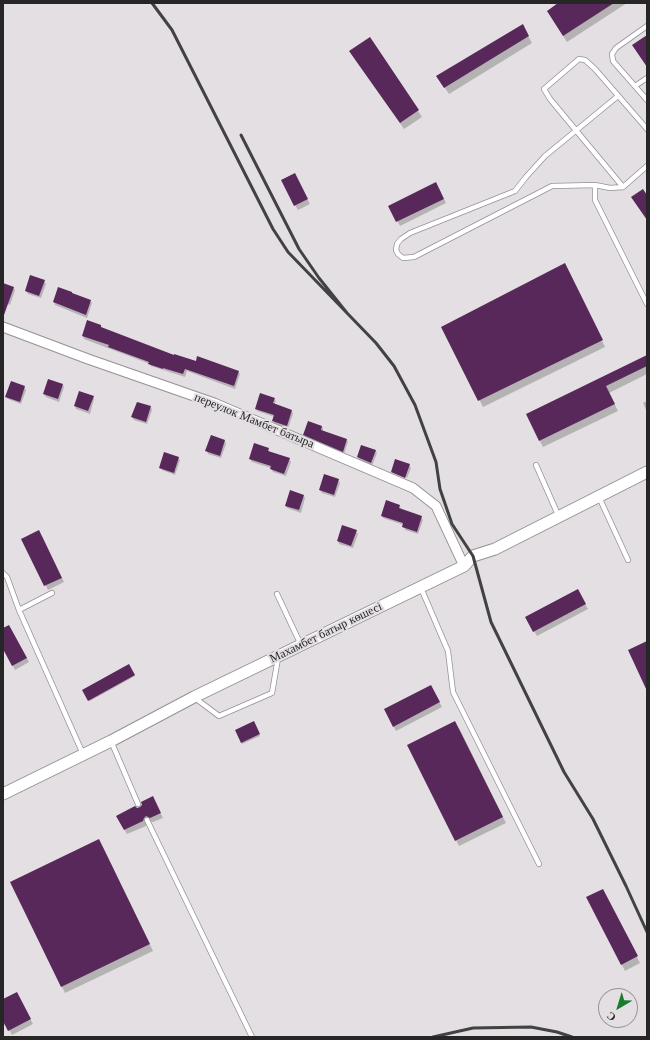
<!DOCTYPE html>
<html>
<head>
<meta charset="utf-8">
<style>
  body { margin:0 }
  #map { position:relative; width:650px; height:1040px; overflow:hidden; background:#e3dfe2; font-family:Georgia,serif }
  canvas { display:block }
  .frame { position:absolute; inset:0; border:4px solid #272627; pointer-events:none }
  .north { position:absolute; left:598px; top:988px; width:40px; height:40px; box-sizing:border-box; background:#e3dfe2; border:1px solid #989597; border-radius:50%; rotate:218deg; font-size:11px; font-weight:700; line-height:16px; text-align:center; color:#272627 }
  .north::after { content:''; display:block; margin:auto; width:14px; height:18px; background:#1b7c2e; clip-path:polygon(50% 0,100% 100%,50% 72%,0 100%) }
</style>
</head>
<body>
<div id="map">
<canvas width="650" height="1040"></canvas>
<div class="frame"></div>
<div class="north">С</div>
</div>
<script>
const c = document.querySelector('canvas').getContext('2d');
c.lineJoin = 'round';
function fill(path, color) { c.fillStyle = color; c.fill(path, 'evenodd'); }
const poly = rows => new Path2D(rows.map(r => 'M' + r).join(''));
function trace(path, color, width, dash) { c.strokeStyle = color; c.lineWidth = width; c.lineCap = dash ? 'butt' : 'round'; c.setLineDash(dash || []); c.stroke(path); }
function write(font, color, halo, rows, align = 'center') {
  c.font = font + ' Georgia,serif'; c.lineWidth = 4; c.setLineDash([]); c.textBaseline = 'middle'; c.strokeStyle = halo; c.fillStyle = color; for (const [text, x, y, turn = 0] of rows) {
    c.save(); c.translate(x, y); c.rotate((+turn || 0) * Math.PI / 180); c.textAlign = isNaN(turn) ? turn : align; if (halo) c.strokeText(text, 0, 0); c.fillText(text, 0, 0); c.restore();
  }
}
fill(poly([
  [560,3,627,3,567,42,551,17],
  [522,25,532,43,449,94,441,82],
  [370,39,422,117,404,129,354,58],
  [297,179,310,204,298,210,295,205],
  [439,188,446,203,400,226,390,206],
  [568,270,605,347,483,407,443,327],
  [44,281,46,284,41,298,28,294,26,291],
  [3,284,13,287,15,290,10,305,3,302],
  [72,292,73,295,90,300,92,303,87,318,55,305,54,302],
  [101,326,102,329,174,356,238,372,240,374,235,389,187,371,185,377,151,366,150,364,84,339,83,336],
  [647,356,647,374,609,393,618,411,543,447,527,415],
  [62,384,64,387,59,402,46,397,44,394],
  [24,387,26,390,21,404,8,399,6,397],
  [80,392,93,396,94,399,90,414,76,409,75,406],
  [274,399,276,401,274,405,292,411,293,414,288,428,275,424,274,421,275,417,257,411,256,408],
  [647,401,647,412,643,403],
  [151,407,152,410,147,424,134,420,132,417],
  [322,426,323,429,323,431,347,440,348,442,344,454,306,437,304,434],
  [212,437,225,441,226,444,221,458,208,454,207,451],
  [268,449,270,452,289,459,291,462,286,476,273,472,271,468,252,462,250,459],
  [375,450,377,453,372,466,359,460,358,457],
  [178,458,180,460,175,475,162,470,160,467],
  [409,465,411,468,407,478,392,472],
  [338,480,340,483,335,497,322,493,320,490],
  [304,496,305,498,301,513,287,508,286,505],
  [400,506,401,510,421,517,423,520,418,534,405,530,404,525,383,518,382,515],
  [356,531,358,534,353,548,339,544,338,541],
  [42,536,64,582,48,590,23,539],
  [577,590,588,609,537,636,526,617],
  [9,626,29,662,15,670,3,647,3,629],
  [128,665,135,676,90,701,83,690],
  [431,686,442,707,396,731,385,710],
  [253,723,260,736,242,744,236,730],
  [459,728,506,823,459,846,456,840],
  [152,797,163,818,153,822,149,821,146,823,146,826,127,834,117,816,140,808],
  [103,847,153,951,65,993,11,883],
  [606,896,640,963,625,971,622,965],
  [19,998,33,1024,12,1035,6,1024,3,1026,3,1000]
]), '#0003');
fill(poly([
  [558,3,614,3,563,36,547,11],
  [523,24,529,36,444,88,436,76],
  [647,35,647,67,632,45],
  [370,37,419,110,400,123,349,51],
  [295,173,308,199,294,206,281,180],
  [436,182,444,199,396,222,388,206],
  [643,189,647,195,647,220,631,197],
  [565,263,603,340,478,401,441,327],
  [30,275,45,280,39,296,25,291],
  [3,283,14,287,4,315,3,315],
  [58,287,72,292,72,293,91,300,86,315,53,302],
  [87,320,101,325,101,327,174,355,174,354,196,361,197,356,239,371,234,386,185,369,183,374,163,368,163,369,148,364,149,362,108,347,109,345,82,336],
  [647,355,647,366,606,386,615,404,539,441,526,414],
  [48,379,63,384,58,399,43,394],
  [11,381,25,386,20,402,5,397],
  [79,391,94,396,88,411,74,406],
  [260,393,275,398,273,403,292,410,287,426,272,421,274,415,255,409],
  [137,402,151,406,146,422,131,417],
  [308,421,322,426,321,430,347,439,343,452,303,435],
  [211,435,225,440,220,456,205,451],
  [254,443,269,448,268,451,290,458,284,474,270,469,271,466,249,459],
  [361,445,376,450,371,463,357,457],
  [164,452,179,457,174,473,159,468],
  [395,459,410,464,405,478,391,472],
  [324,474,339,479,334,495,319,490],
  [290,490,304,495,299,510,285,506],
  [386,500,400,505,399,508,422,516,417,532,402,527,403,523,381,516],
  [342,525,357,530,351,546,337,541],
  [39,530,62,578,44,586,21,539],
  [578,589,586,604,533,632,525,617],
  [9,625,27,658,12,666,3,649,3,628],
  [647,641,647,691,628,650],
  [129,664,135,675,88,701,82,690],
  [431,685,440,702,393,727,384,709],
  [254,721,260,734,241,743,235,730],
  [455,721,503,817,455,841,407,745],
  [153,796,161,813,150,818,146,816,144,818,143,821,124,830,116,816,135,806,137,808,140,807,142,805,141,802],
  [99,839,150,944,61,987,10,882],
  [603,889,638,956,621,965,586,897],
  [17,992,31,1019,8,1031,3,1021,3,999]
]), '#58285a');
const service = poly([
  [647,26,616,48,612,54,613,61,647,100],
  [635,86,647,78],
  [647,166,623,187,610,188,595,185,595,200,647,304],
  [595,185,552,186,414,257,403,258,398,254,396,250,397,244,401,239,410,233,515,191,526,177,545,156,618,96],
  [623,187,550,99,544,89,579,59,585,60,595,69,647,129],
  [536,465,559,517],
  [599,497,628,560],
  [3,573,7,577,19,610,83,754],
  [421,588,448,651,453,692,539,864],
  [277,594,301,645],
  [19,610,52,593],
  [195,698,219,716,272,693,278,658],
  [111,741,138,804],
  [147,820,252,1037]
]);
const minor = poly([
  [3,327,88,359,214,403,413,488,436,506,464,566]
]);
const tertiary = poly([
  [3,794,111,741,194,697,464,566,473,556,495,549,647,472]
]);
trace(service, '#959194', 6);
trace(minor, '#959194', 11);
trace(tertiary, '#959194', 13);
trace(service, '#fff', 4.5);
trace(minor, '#fff', 9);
trace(tertiary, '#fff', 11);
trace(poly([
  [152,3,172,30,273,229,288,252,347,313,319,278,299,249,241,135],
  [347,313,376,343,394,366,415,405,436,462,440,489,452,524,473,556,491,622,564,772,593,819,626,886,647,932],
  [433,1037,473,1028,531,1027,557,1032,572,1037]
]), '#434243', 3);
write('12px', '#272627', '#e3dfe2', [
  ["переулок Мамбет батыра",254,421,22],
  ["Махамбет батыр көшесі",326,633,-26]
]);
</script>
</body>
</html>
